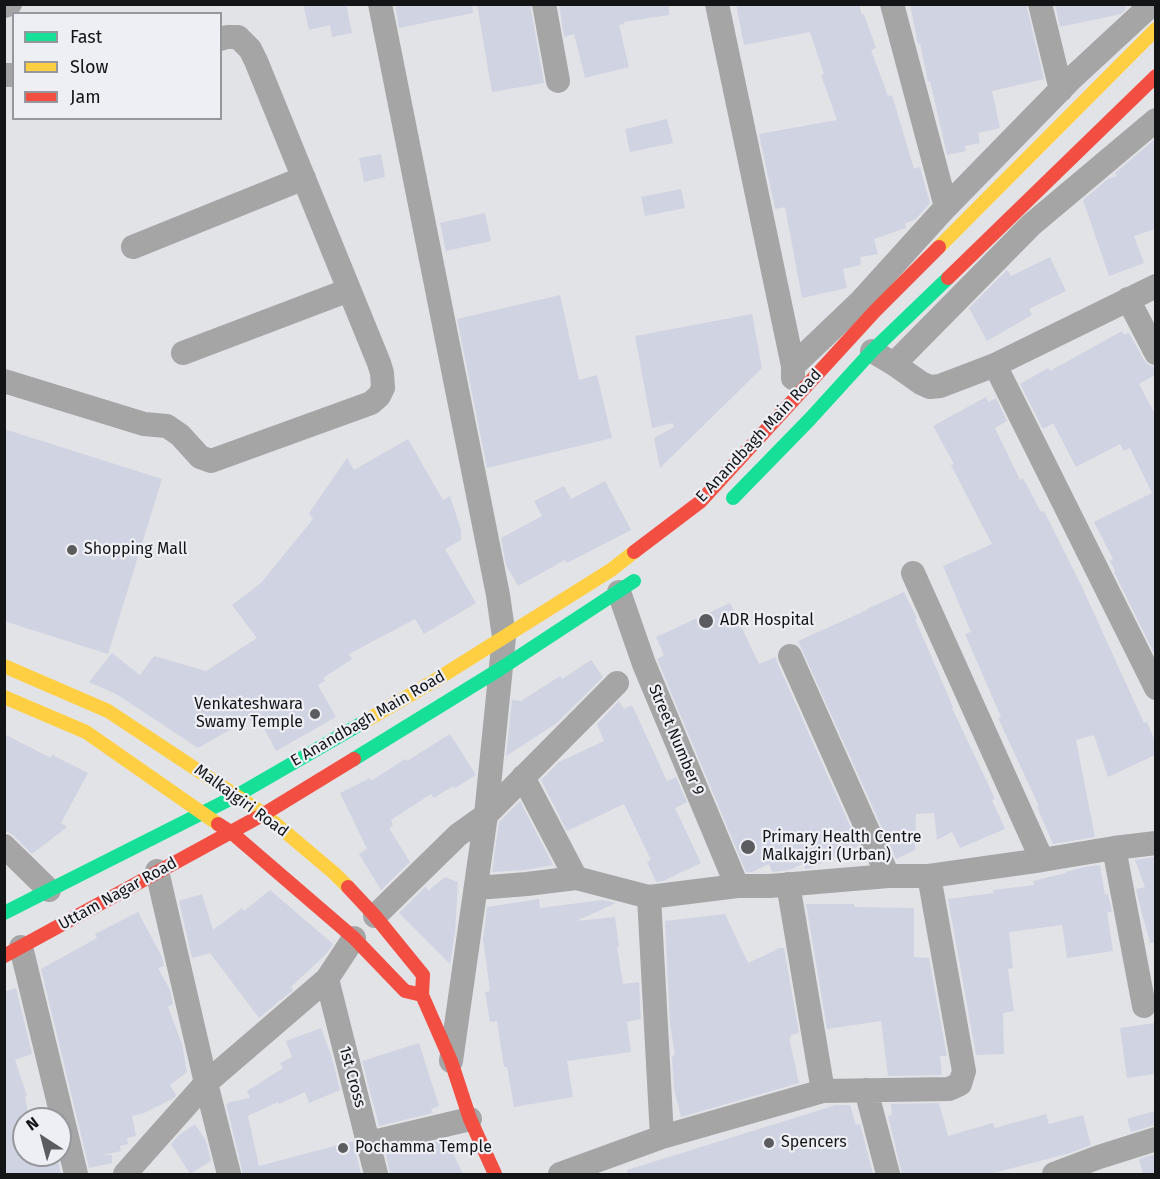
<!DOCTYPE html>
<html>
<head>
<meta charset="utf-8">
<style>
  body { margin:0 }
  #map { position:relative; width:1160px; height:1179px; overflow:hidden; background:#e2e3e6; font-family:"Fira Sans",sans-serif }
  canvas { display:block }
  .frame { position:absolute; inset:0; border:6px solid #131416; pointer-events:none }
  .legend { position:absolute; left:12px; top:12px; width:210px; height:108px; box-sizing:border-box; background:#eeeff5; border:2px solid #96979c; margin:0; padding:8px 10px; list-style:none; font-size:18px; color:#131416 }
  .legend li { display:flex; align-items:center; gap:12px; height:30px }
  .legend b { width:30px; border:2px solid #96979c }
  .north { position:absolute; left:12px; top:1107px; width:60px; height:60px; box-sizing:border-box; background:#eeeff5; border:2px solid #96979c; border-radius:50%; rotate:324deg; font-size:16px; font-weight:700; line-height:24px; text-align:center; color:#131416 }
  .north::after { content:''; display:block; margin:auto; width:21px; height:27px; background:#5b5c5f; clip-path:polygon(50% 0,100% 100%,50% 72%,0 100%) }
</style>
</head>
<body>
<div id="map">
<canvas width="1160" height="1179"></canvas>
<div class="frame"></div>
<ul class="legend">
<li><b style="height:8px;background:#16e098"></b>Fast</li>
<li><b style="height:8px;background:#ffcf43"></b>Slow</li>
<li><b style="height:8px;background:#f24e42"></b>Jam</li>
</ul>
<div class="north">N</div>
</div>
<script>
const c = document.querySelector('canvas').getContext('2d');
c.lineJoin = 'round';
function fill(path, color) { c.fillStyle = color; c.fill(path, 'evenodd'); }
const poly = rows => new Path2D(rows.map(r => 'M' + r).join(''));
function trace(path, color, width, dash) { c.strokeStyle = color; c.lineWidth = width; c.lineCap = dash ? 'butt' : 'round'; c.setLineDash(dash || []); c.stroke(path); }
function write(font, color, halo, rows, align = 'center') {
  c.font = font + ' "Fira Sans",sans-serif'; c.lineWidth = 4.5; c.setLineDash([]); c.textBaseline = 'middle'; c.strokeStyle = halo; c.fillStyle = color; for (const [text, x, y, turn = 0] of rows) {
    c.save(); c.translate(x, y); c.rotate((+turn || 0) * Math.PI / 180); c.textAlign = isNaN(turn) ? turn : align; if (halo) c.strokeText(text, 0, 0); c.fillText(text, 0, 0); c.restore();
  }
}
fill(poly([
  [303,4,346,4,352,33,332,37,330,25,309,30],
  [395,4,472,4,473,13,399,28],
  [477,4,530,4,544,83,492,92],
  [559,4,669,4,669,15,624,22,624,24,619,25,629,67,585,78,574,34,564,37],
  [736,4,859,4,862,15,864,14,876,48,871,50,888,96,892,95,914,169,920,167,930,203,915,220,905,223,906,228,874,239,878,254,860,257,861,265,843,269,847,288,802,298,785,207,775,209,759,134,837,120,821,75,824,74,810,32,744,45],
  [910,4,1026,4,1044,79,992,91,1000,128,978,133,980,143,965,146,966,151,947,155,930,81,928,82,920,43,918,44],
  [1055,4,1126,4,1126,9,1121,14,1060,27],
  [667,119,673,143,630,152,625,129],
  [1155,139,1155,229,1134,236,1144,263,1109,276,1083,200,1108,179,1117,176,1115,173],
  [381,154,385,177,364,182,359,158],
  [681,189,685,208,645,216,641,197],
  [485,213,491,241,446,251,440,223],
  [1050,257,1066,291,1029,309,1032,315,987,341,969,308,1007,270,1011,276],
  [560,295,579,380,597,375,612,438,487,468,457,319],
  [752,314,762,368,660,468,654,438,674,427,673,423,652,428,635,336],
  [1122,331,1124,335,1129,333,1144,360,1149,365,1155,367,1155,375,1139,384,1155,414,1155,655,1114,572,1115,571,1110,561,1113,559,1094,522,1152,493,1130,448,1124,451,1120,444,1076,467,1053,423,1043,429,1020,384,1048,368,1050,371],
  [986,397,988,402,996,398,1007,421,995,428,1020,480,1023,478,1041,512,1044,511,1082,587,1144,723,1147,722,1155,741,1155,755,1108,777,1094,735,1076,740,1095,837,1053,844,1037,807,1039,806,998,718,1001,717,965,634,971,632,943,566,992,544,969,500,951,465,954,464,933,426],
  [4,429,162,479,108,654,4,621],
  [408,439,443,500,450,496,461,530,461,540,445,549,476,603,424,634,415,619,349,654,352,659,323,678,325,681,318,685,336,717,276,751,258,717,251,722,249,719,198,748,118,695,89,682,112,653,140,675,154,656,206,671,257,638,232,605,261,583,313,519,309,513,347,458,354,470],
  [605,481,631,530,567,563,565,560,518,586,506,565,501,538,542,516,534,501,564,486,571,499],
  [904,592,917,618,915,619,953,707,952,708,995,799,992,800,1005,829,960,848,952,832,937,840,934,813,916,814,915,850,896,859,798,641,867,610,867,609],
  [730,603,759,664,776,657,777,662,859,846,810,868,805,869,805,863,789,870,772,872,769,864,752,872,746,872,657,659,664,655,656,637],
  [591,660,603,677,557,723,506,756,512,700,521,701,560,676,562,679],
  [619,701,624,709,632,705,667,781,676,777,687,802,675,808,701,863,663,881,656,882,647,862,651,860,624,804,567,831,541,780,559,762,604,741,597,724],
  [4,734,51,758,52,755,88,773,61,823,67,827,32,854,14,836,8,832,4,832],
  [450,734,476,775,455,788,453,786,434,798,431,794,391,820,393,826,389,828,410,862,381,890,359,854,367,849,340,793,370,778,371,781,405,759,407,761],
  [520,801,553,865,526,870,492,872,499,822],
  [1155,857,1155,943,1150,943,1140,906,1136,889,1145,887,1135,860],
  [1100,865,1105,895,1108,894,1112,912,1107,912,1113,951,1067,958,1062,925,1009,932,1013,968,1008,969,1014,1011,1003,1013,1004,1054,976,1055,948,899,994,893,993,890,1034,885,1033,881,1066,873,1066,872,1084,867],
  [445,877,458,882,455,934,450,964,399,913,426,886,428,891],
  [270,890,333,944,326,954,291,987,293,990,259,1018,210,953,192,958,179,901,202,894,213,930,242,908,244,911],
  [539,899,540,908,603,900,616,903,576,921,615,917,619,947,617,947,623,984,639,982,641,1019,627,1022,631,1052,567,1061,573,1097,514,1107,507,1067,504,1067,497,1021,490,1022,485,992,490,991,483,939,487,907],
  [806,904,854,904,854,907,914,908,914,957,929,958,947,1056,940,1056,942,1075,888,1076,881,1021,827,1029],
  [138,912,162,957,164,966,158,968,170,990,173,1004,168,1007,182,1044,187,1072,170,1085,176,1095,174,1098,144,1113,132,1116,136,1136,127,1138,128,1144,120,1146,121,1151,103,1155,112,1155,112,1163,89,1168,41,969,97,938,95,934],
  [725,914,748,963,780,948,784,948,799,1033,791,1035,791,1038,789,1038,799,1083,681,1117,674,1089,672,1056,675,1055,670,1024,665,921],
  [16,988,32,1054,15,1060,27,1096,25,1096,29,1119,24,1119,24,1155,57,1155,61,1174,4,1174,4,992],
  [1155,1023,1155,1074,1127,1078,1120,1028],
  [321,1028,332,1058,340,1090,309,1103,305,1092,279,1104,278,1102,248,1116,259,1166,353,1141,361,1174,243,1174,226,1104,230,1102,250,1098,247,1091,283,1068,280,1063,292,1057,286,1041],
  [419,1043,439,1106,431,1109,433,1113,379,1126,362,1061],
  [939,1103,948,1136,993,1123,995,1128,1046,1114,1049,1124,1083,1115,1091,1145,1070,1153,990,1174,902,1174,888,1116,892,1115,891,1104],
  [836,1105,850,1105,856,1125,860,1124,873,1174,628,1174,627,1170],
  [1155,1111,1155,1125,1131,1132,1127,1119],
  [195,1124,206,1141,211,1161,190,1174,171,1144,180,1134],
  [446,1139,463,1174,390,1174,386,1154],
  [1155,1154,1155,1174,1143,1174,1139,1159]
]), '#d0d3e2');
trace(poly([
  [380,4,498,595,504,637,486,815,451,1061],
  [544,4,558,81],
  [717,4,793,366,793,378],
  [892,4,946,207],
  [1040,4,1061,90],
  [4,6,10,4],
  [4,75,14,75],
  [133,247,304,178],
  [1128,299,1156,353],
  [872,351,894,364,1031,225,1156,120],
  [183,353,349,290],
  [894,364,921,383,930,387,940,386,995,365,1156,286],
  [995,365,1156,688],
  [793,366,860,302,946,207,1070,80,1152,4],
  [4,381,144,424,167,426,180,435,200,457,211,461,371,403,379,396,383,388,382,373,379,363,256,61,250,49,238,37,227,37,220,39],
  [913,573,1042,860],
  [619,592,644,664,737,886],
  [790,656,888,876],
  [523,777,576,878],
  [4,846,49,890],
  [1114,848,1144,1006],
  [157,871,206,1083,229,1174],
  [788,884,823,1091],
  [477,888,527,884,576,878,649,897,737,886,770,886,888,876,929,876,1042,860,1114,848,1156,843],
  [649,897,662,1137],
  [375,916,458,835,486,815,617,683],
  [21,947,76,1174],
  [327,979,376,1174],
  [866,1090,888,1174],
  [369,1143,470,1119],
  [125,1174,206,1083,327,979,354,938],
  [560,1174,662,1137,823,1091,949,1089,960,1084,964,1071,929,876],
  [1054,1174,1099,1157,1156,1139]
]), '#a5a5a6', 24);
trace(poly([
  [733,498,810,419,872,351,948,278],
  [354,759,500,669,634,581],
  [4,913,236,796,364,722]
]), '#16e098', 14);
trace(poly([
  [939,247,1156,29],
  [4,666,108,711,264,814,334,873,348,887],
  [4,697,86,732,218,824],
  [364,722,434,681,611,570,634,552]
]), '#ffcf43', 14);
trace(poly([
  [948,278,1156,76],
  [634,552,700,502,875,311,939,247],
  [218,824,232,833,354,938,405,991,422,995],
  [348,887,375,916,423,975,422,995,451,1061,470,1119,495,1174],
  [4,956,264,814,354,759]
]), '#f24e42', 14);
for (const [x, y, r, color] of [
  [72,550,6,"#5b5c5f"],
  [706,621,8,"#5b5c5f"],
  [315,714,6,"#5b5c5f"],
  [748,847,8,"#5b5c5f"],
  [769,1143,6,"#5b5c5f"],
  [343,1148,6,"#5b5c5f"]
]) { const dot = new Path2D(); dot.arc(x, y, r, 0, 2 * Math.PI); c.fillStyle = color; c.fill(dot); trace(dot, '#eeeff5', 2); }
write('16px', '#131416', '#eeeff5', [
  ["E Anandbagh Main Road",759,436,-47],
  ["E Anandbagh Main Road",368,719,-30],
  ["Street Number 9",676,740,67],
  ["Malkajgiri Road",241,801,36],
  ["Uttam Nagar Road",118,894,-29],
  ["1st Cross",352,1077,75]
]);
write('16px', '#131416', '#eeeff5', [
  ["Shopping Mall",84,550],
  ["ADR Hospital",720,621],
  ["Venkateshwara",303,705,"right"],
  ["Swamy Temple",303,723,"right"],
  ["Primary Health Centre",762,838],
  ["Malkajgiri (Urban)",762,856],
  ["Spencers",781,1143],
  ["Pochamma Temple",355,1148]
], 'left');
</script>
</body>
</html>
